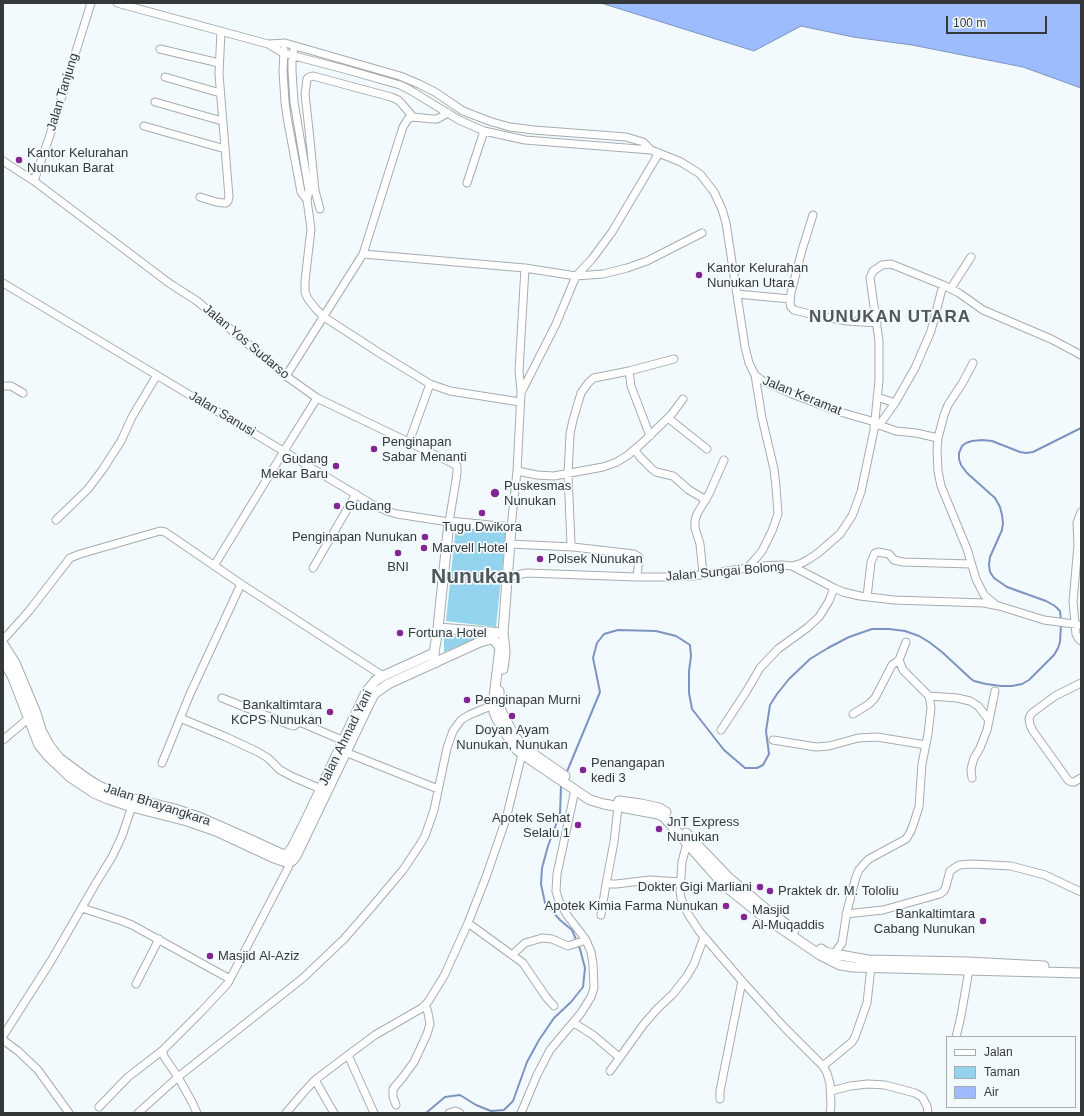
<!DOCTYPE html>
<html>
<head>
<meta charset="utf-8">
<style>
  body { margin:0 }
  #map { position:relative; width:1084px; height:1116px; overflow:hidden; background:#f3fafd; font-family:Helvetica,sans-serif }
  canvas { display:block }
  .frame { position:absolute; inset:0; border:4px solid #353839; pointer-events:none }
  .legend { position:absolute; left:946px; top:1036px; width:130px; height:72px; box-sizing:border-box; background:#f3fafd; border:1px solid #a7acaf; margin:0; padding:5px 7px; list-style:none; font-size:12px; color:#353839 }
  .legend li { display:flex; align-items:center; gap:8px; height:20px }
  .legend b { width:20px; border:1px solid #a7acaf }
  .scale { position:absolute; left:946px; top:16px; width:101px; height:18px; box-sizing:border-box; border:2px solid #353839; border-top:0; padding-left:5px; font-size:12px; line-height:14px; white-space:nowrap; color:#353839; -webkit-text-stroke:3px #f3fafd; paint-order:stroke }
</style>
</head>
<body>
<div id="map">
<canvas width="1084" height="1116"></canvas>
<div class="frame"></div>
<ul class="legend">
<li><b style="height:5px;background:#fff"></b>Jalan</li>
<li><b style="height:11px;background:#93d3ee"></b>Taman</li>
<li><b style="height:11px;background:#9cbcfd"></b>Air</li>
</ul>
<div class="scale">100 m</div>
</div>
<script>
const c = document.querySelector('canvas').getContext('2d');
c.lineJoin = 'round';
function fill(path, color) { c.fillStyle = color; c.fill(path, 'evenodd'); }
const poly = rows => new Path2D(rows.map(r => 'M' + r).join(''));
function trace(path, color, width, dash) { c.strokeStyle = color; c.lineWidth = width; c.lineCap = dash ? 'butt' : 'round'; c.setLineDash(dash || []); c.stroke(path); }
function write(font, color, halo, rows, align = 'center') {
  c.font = font + ' Helvetica,sans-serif'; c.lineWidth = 3.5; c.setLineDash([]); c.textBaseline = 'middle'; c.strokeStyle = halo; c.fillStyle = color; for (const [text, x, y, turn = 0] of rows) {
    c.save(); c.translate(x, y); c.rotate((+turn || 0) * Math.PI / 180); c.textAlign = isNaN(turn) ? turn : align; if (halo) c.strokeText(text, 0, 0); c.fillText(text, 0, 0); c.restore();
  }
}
fill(poly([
  [456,526,506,531,496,627,446,621],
  [444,635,480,638,444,652]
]), '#93d3ee');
const water = poly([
  [601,3,1081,3,1081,88,1023,67,912,45,853,37,801,26,754,51,601,3]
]);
fill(water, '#9cbcfd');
trace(water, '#7d94c2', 1);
trace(poly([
  [1061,621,1060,611,1055,606,1046,601,1007,587,994,578,990,572,989,565,990,557,1002,530,1003,523,1002,515,1000,507,995,498,967,473,961,465,959,459,959,453,962,446,966,443,972,441,982,440,992,441,1020,452,1026,453,1033,452,1081,428],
  [566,774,600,692,593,658,597,643,604,634,618,630,656,631,676,636,690,645,691,656,689,671,689,693,692,709,724,750,745,768,757,768,763,765,769,754,766,731,770,705,777,694,789,679,810,659,828,648,849,637,872,629,889,629,905,631,919,636,929,642,942,652,970,678,974,681,986,684,1001,686,1012,686,1022,684,1029,680,1054,655,1058,648,1060,642,1061,625],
  [426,1113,445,1097,460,1095,476,1105,491,1111,504,1110,513,1101,527,1062,539,1040,554,1018,571,1002,583,987,585,968,580,949,572,930,560,920,545,903,541,884,542,868,548,846,560,814,561,786,562,783]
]), '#7d94c2', 2);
const minor = poly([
  [117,3,268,44,283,53,344,69,400,85,410,90,459,120,484,131,525,140,651,150,681,162,700,174,714,192,722,209,726,223,745,347,749,363,755,375,763,381,792,394,840,412,875,422],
  [269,44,285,43,400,76,419,84,435,92,463,111,492,122,510,127,534,130,626,137,643,142,651,150],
  [295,46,292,56,292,71,294,102,309,191,307,200,311,229,305,281,305,292,308,299,316,309,324,317,381,354,430,384,450,391,520,402],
  [160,49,219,63],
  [284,50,283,71,285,102,287,117,301,192,307,200],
  [165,77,220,93],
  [155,102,222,121],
  [144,126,225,149],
  [3,161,34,181,169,283,197,301,286,376,317,398,452,463,457,466,457,472,456,480,449,522,397,514,390,512,375,506,3,283],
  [34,181,49,138,91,3],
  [467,183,484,131],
  [200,197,216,202,224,203,226,203,228,201,229,197,219,74,221,31],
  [320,209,315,191,309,130,305,94,306,87,307,79,309,77,313,76,391,97,398,100,402,104,413,117],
  [813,215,802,250,791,293,790,303,791,307,794,310,818,316,847,321,877,323],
  [363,254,525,268,576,276,603,274,627,268,647,261,702,233],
  [951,288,971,257],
  [737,294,790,299],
  [973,363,963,382,948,405,944,415,938,438,937,450,938,471,941,486,967,549,976,579,984,595,996,605],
  [629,371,631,386,650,436],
  [286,376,363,254,403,127,408,119,413,117,432,119,437,119,448,113],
  [3,386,11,386,23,393],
  [521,391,519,371,525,268],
  [877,397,895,403],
  [668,418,707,449],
  [879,425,896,431,916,433,938,438],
  [874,427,880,424,895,403,915,368,931,331,943,285],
  [409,442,430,384],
  [635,450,640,457,652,469,656,472,673,476,689,490,706,500],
  [517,471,537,475,554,476,603,467,617,462,628,455,641,444,671,415,683,399],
  [1081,512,1077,523,1078,545,1073,602,1076,634,1078,638,1081,641],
  [56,520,88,489,103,469,121,441,132,417,157,375],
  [511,528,517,471,521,393,556,324,576,276,592,259,612,232,659,153],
  [510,544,573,547],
  [214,566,284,451,317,398],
  [792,566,802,563,809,559,818,553,840,534,852,516,861,492,874,430,879,380,879,341,870,278,873,271,882,265,891,264,943,285,959,293,983,310,1051,339,1081,355],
  [313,568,356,494],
  [747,568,758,556,762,551,772,531,778,514,776,487,774,469,762,418,755,375],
  [703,574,700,544,695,528,695,521,697,514,709,494,724,460],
  [637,577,639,557,634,554,573,547,571,544,568,474,570,434,573,420,581,393,589,382,594,378,629,371,674,359],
  [507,579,512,576,527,573,637,577,673,577,693,576,761,566,782,565,792,566,834,588,843,592,860,596,894,600,984,603,999,606,1044,620,1081,625],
  [867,597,871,562,875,553,878,552,889,554,894,560,903,562,971,564],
  [3,640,29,611,70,558,80,554,160,531,165,532,241,584,383,676],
  [1081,683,1055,696,1032,713,1030,716,1029,719,1030,725,1033,731,1068,780,1071,782,1074,782,1081,778],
  [929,696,957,698,970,701,978,706,989,720],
  [222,698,290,725,294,726,298,723,302,723,344,741],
  [853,714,869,704,875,698,892,665,899,660,906,642],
  [180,718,226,737,258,752,268,758,280,770,293,777,321,789],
  [721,730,746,692,760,668,778,649,807,628,819,617,829,601,834,588],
  [3,740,29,718],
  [773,740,816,747,829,746,858,738,877,737,926,745],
  [345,752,438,789],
  [162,763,190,694,241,584],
  [972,778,971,770,972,765,974,758,980,748,987,730,995,691],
  [618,807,614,842,606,884,616,884,650,880,681,882],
  [690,840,687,843,682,862,680,891,681,898,688,914,700,932,742,981,784,1027,823,1066,827,1073,830,1084,831,1105,830,1113],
  [82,908,122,921,132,925,230,979],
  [846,914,883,910,940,894,944,891,946,886,950,871,959,865,972,864,1011,866,1045,875,1081,892],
  [601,915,606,884],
  [468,923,523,963,546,997,554,1006],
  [834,954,842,943,847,911,856,877,859,870,864,864,869,859,906,839,911,831,919,807,922,764,928,734,931,708,930,701,929,696,903,670,899,660],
  [512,955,525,943,542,938,552,939,568,946,586,940],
  [136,984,159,939],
  [574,1023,593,1035,619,1057],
  [3,1036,51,961,96,883,112,857,122,836,133,803],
  [956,1037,961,1016,969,970,968,966],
  [3,1040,18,1051,38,1070,69,1113],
  [348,1055,374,1113],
  [823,1066,852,1042,855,1037,867,1003,871,967],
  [610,1071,644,1024,657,1009,673,994,687,976,694,964,704,937],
  [315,1080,334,1113],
  [831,1091,850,1086,868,1084,885,1085,915,1093,922,1097,927,1106,928,1113],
  [720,1099,720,1091,742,981],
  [396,1105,393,1097,393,1089,403,1077,414,1062,427,1034,430,1024,428,1013,427,1009,424,1007],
  [99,1107,128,1077,163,1050],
  [138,1113,178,1077,303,978,344,939,371,908,403,870,419,846,425,836,434,810,447,748,453,731,461,720,469,715,493,705],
  [197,1113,192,1102,178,1077,165,1058,163,1054,163,1050,202,1011,228,983,288,868,289,863,288,858],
  [286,1113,303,1093,315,1080,348,1055,375,1035,422,1008,428,1002,444,976,468,923,486,877,506,819,522,754,524,751],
  [449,1113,455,1111,460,1113],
  [521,1113,537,1075,550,1050,581,1013,591,997,594,988,593,964,591,952,586,940,567,915,559,901,556,891,557,874,575,790]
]);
const major = poly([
  [438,628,503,633],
  [3,644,15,663,36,713,41,730,49,745,59,758,86,778,97,785,109,791,134,799,175,809,199,817,247,838,284,855,287,854,292,848,307,818,366,692,375,681,383,676,434,653],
  [3,659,13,678,39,745,48,756,70,777,94,793,108,799,132,807,187,821,216,831,274,858,289,863,293,860,296,856,369,704,374,694,388,684,480,642,491,639,495,641,500,648,493,705,494,712,497,719,511,742,517,750,525,756,590,800,604,804,658,814,664,817,716,876,730,890,760,914,820,955,840,965,853,967,1081,973],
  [435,663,434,653,438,628,449,522,511,528,503,633,504,641,505,653,503,669],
  [499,691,499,705,502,713,515,737,526,749,565,776],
  [619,801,641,804,659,808,666,812],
  [686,833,729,878,767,910,794,930],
  [821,949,825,952,834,954,868,960,968,962,1044,966]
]);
trace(minor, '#a6acaf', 9);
trace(major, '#a6acaf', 11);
trace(minor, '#fff', 7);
trace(major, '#fff', 9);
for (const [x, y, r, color] of [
  [19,160,4,"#812693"],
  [699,275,4,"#812693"],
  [374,449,4,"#812693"],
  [336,466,4,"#812693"],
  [495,493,5,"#812693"],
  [337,506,4,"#812693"],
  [482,513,4,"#812693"],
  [425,537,4,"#812693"],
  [424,548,4,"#812693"],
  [398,553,4,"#812693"],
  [540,559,4,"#812693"],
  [400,633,4,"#812693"],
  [467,700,4,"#812693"],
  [330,712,4,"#812693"],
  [512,716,4,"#812693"],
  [583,770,4,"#812693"],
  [578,825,4,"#812693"],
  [659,829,4,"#812693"],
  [760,887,4,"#812693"],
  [770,891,4,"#812693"],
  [726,906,4,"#812693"],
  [744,917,4,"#812693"],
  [983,921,4,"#812693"],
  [210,956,4,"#812693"]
]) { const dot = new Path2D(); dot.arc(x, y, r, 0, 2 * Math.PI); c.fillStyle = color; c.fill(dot); trace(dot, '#f3fafd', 1.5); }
write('13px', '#353839', '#f3fafd', [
  ["Jalan Tanjung",63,92,-73],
  ["Jalan Yos Sudarso",246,342,40],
  ["Jalan Keramat",802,396,22],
  ["Jalan Sanusi",222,414,31],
  ["Jalan Sungai Bolong",725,572,-5],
  ["Jalan Ahmad Yani",346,738,-64],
  ["Jalan Bhayangkara",157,805,18]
]);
write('13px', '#353839', '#f3fafd', [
  ["Kantor Kelurahan",27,153],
  ["Nunukan Barat",27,168],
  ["Kantor Kelurahan",707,268],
  ["Nunukan Utara",707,283],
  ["Penginapan",382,442],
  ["Sabar Menanti",382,457],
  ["Gudang",328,459,"right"],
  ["Mekar Baru",328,474,"right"],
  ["Puskesmas",504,486],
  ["Nunukan",504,501],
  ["Gudang",345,506],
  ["Tugu Dwikora",482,527,"center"],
  ["Penginapan Nunukan",417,537,"right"],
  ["Marvell Hotel",432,548],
  ["Polsek Nunukan",548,559],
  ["BNI",398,567,"center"],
  ["Fortuna Hotel",408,633],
  ["Penginapan Murni",475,700],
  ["Bankaltimtara",322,705,"right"],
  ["KCPS Nunukan",322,720,"right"],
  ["Doyan Ayam",512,730,"center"],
  ["Nunukan, Nunukan",512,745,"center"],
  ["Penangapan",591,763],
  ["kedi 3",591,778],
  ["Apotek Sehat",570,818,"right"],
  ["Selalu 1",570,833,"right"],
  ["JnT Express",667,822],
  ["Nunukan",667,837],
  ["Dokter Gigi Marliani",752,887,"right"],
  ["Praktek dr. M. Tololiu",778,891],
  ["Apotek Kimia Farma Nunukan",718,906,"right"],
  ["Masjid",752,910],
  ["Al-Muqaddis",752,925],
  ["Bankaltimtara",975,914,"right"],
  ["Cabang Nunukan",975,929,"right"],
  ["Masjid Al-Aziz",218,956]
], 'left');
c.letterSpacing = '1px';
write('bold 17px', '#52585a', '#f3fafd', [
  ["NUNUKAN UTARA",890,317]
]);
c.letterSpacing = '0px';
write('bold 21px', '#52585a', '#f3fafd', [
  ["Nunukan",476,577]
]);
</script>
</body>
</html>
